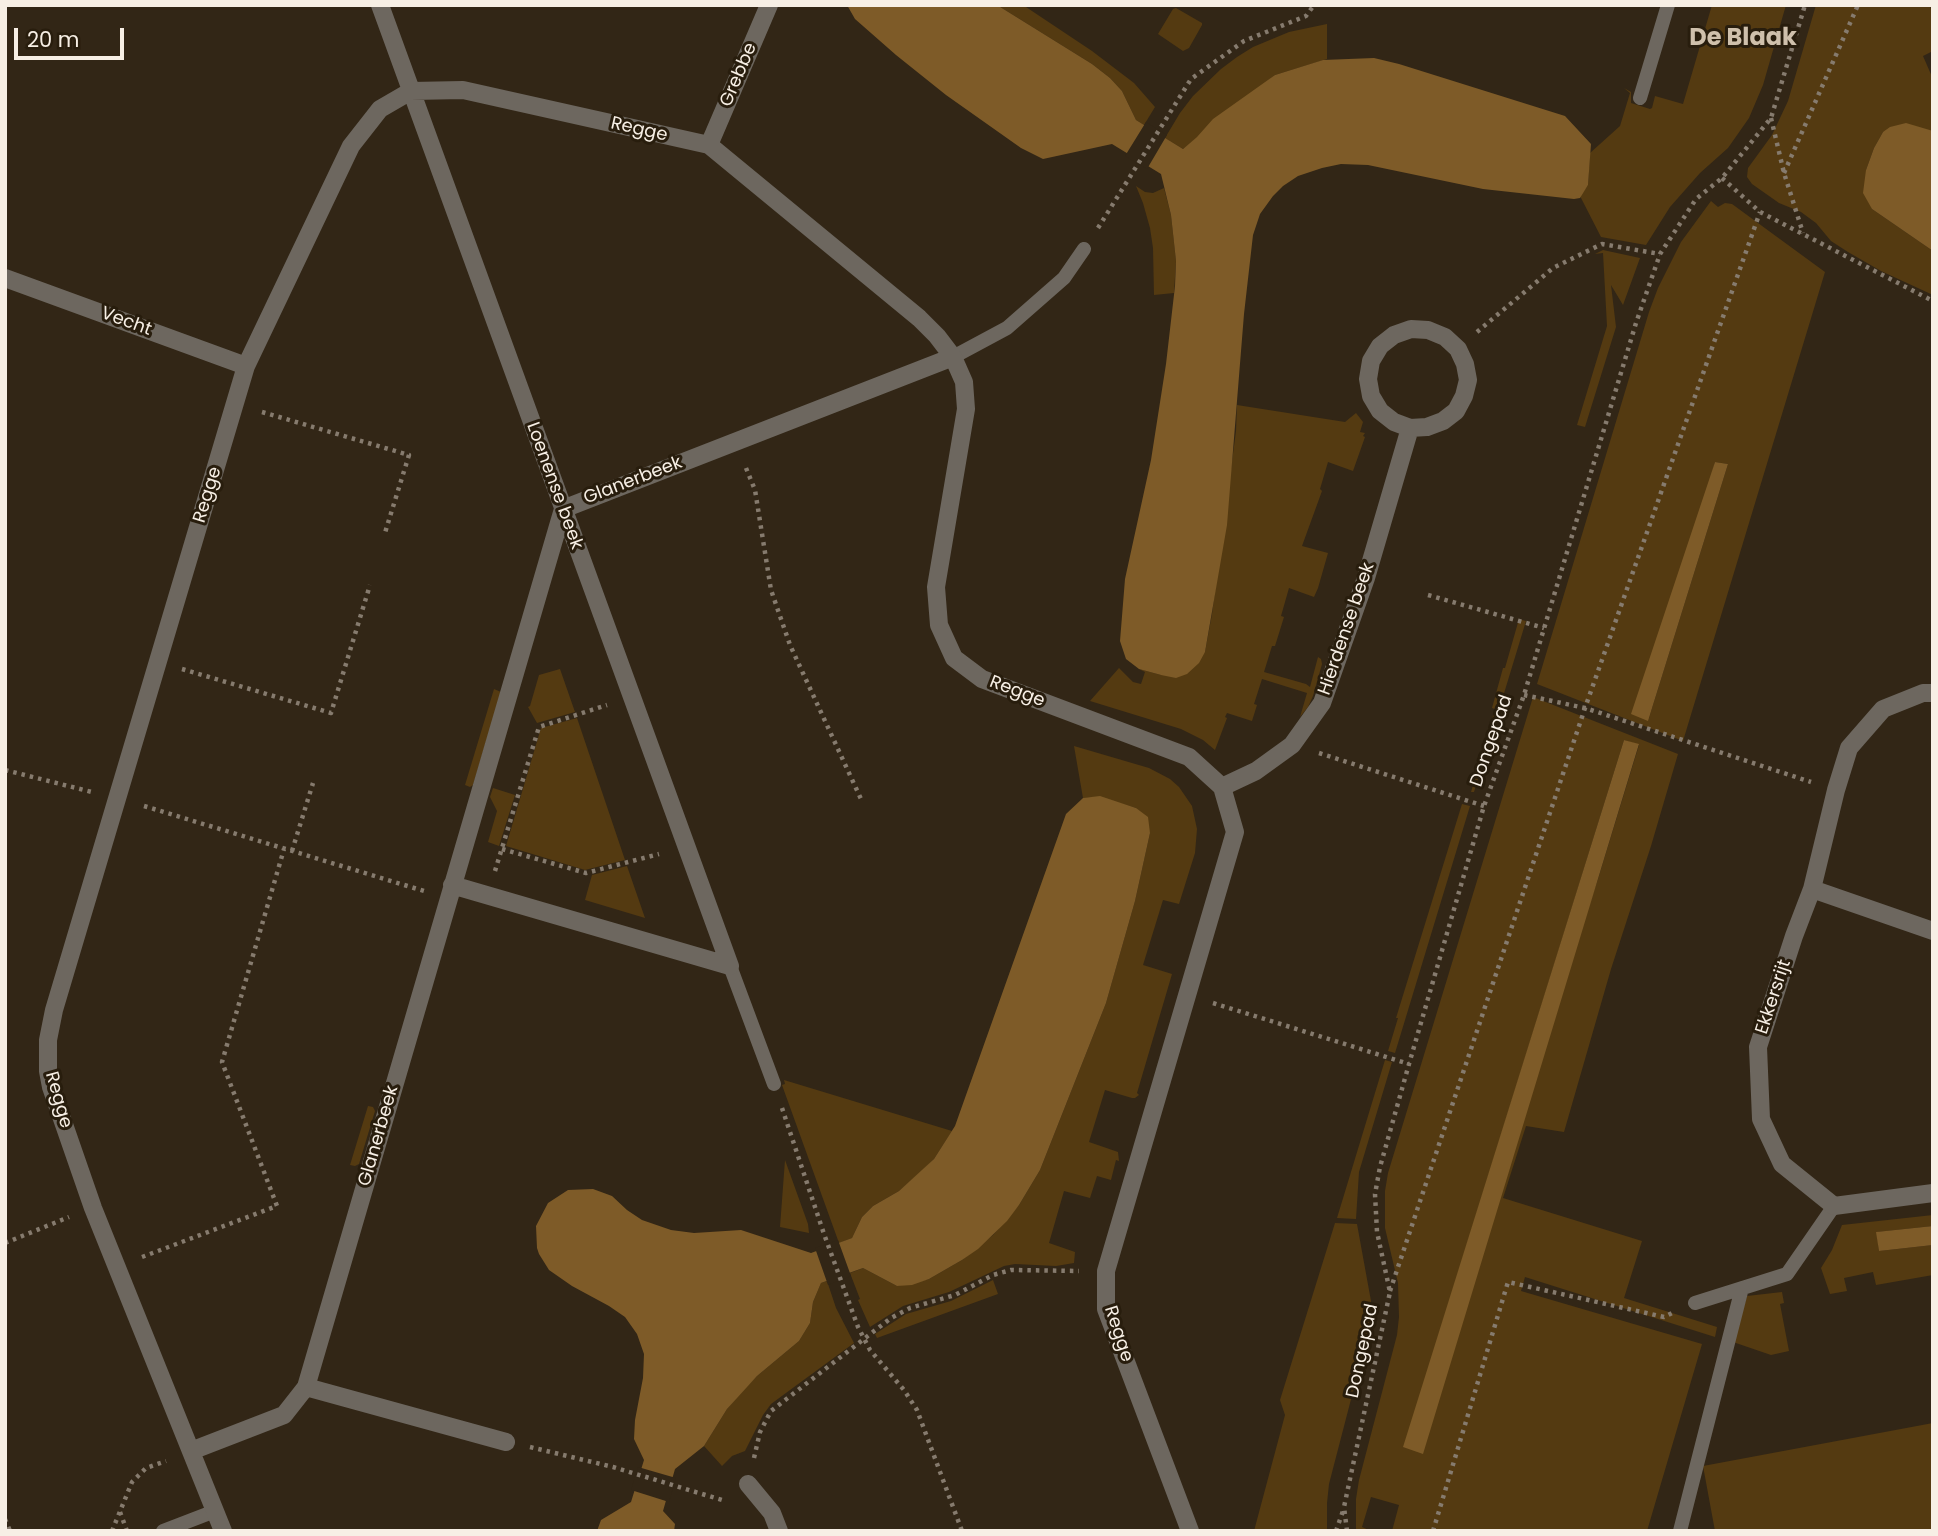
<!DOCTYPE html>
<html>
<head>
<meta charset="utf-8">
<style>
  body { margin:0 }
  #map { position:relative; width:1938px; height:1536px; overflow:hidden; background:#322616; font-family:Poppins,sans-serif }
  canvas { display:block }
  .frame { position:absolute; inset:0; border:7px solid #f7efe5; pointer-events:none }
  .scale { position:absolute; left:14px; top:28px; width:110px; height:32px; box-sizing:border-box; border:4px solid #f7efe5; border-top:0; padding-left:9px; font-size:21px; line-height:24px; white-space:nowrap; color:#f7efe5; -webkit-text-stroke:5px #281d0d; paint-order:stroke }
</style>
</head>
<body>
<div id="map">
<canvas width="1938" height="1536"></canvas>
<div class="frame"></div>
<div class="scale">20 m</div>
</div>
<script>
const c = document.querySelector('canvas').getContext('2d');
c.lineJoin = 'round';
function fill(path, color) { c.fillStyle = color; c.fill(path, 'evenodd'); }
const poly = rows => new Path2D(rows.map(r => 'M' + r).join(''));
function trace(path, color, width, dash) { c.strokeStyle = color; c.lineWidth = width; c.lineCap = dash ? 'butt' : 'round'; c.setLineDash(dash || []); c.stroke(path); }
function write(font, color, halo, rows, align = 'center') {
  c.font = font + ' Poppins,sans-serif'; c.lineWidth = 6; c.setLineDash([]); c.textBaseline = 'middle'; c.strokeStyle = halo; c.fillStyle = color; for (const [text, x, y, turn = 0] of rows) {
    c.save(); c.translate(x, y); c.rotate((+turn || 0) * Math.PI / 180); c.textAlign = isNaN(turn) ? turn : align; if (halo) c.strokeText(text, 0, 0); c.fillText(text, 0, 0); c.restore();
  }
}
fill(poly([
  [997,5,1023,5,1092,51,1134,83,1155,107,1144,125,1136,120,1122,91,1110,78,1092,64],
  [1712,5,1786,5,1763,85,1749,118,1728,148,1700,173,1670,207,1646,245,1601,237,1580,196,1588,185,1590,153,1620,126,1630,93,1624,88,1631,92,1631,103,1650,109,1652,108,1655,96,1683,104],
  [1816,5,1930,5,1933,19,1933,51,1923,56,1933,79,1933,131,1883,132,1874,148,1866,170,1872,209,1933,251,1933,295,1881,271,1848,252,1831,241,1816,223,1801,212,1779,203,1752,184,1747,177,1748,168,1772,135,1788,101],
  [1176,8,1202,23,1202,25,1189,48,1183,51,1158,34,1173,9],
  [1327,24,1327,59,1275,75,1183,149,1165,138,1180,113,1193,96,1221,69,1237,57,1253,47,1289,32],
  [1136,186,1145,192,1153,193,1164,188,1171,215,1176,261,1174,293,1154,295,1153,248,1150,228,1143,203],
  [1711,201,1718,207,1725,203,1732,204,1825,272,1683,741,1537,684,1649,312,1658,288,1681,242],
  [1715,462,1728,464,1648,721],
  [1603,250,1640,258,1623,305,1611,285,1616,327,1585,427,1577,425,1607,326,1603,253,1595,254],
  [1237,405,1345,422,1356,413,1363,422,1360,432,1365,433,1363,436,1365,437,1353,471,1328,462,1320,489,1322,491,1302,546,1328,553,1318,588,1314,597,1289,588,1281,616,1284,617,1275,646,1272,646,1264,672,1306,684,1310,687,1318,657,1321,659,1322,664,1313,696,1308,707,1300,717,1307,693,1262,679,1254,704,1257,705,1252,721,1227,713,1225,717,1227,718,1215,750,1203,740,1181,729,1090,701,1119,668,1133,682,1141,684,1145,672,1139,669,1161,675,1205,652,1212,614,1236,431],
  [1519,619,1526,621,1474,792,1471,792,1495,709,1492,708,1503,668,1505,668],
  [560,669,575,712,537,723,528,707,530,706,539,675],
  [494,689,501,692,473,785,470,787,465,785],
  [1533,697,1678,754,1651,846,1611,969,1564,1132,1526,1126,1503,1198,1642,1241,1624,1298,1717,1327,1715,1337,1525,1277,1521,1291,1702,1344,1647,1531,1392,1531,1399,1505,1371,1497,1362,1527,1371,1531,1356,1531,1356,1499,1359,1480,1397,1335,1399,1317,1398,1283,1385,1228,1385,1191,1388,1173],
  [1624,740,1639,745,1598,879,1404,1447],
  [577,718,625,860,585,870,506,846,541,728],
  [1074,746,1149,768,1170,779,1179,787,1192,806,1197,829,1195,853,1179,904,1163,900,1143,965,1172,974,1137,1093,1139,1095,1135,1098,1132,1098,1105,1090,1089,1142,1118,1152,1119,1161,1116,1160,1111,1180,1097,1176,1090,1198,1064,1191,1049,1243,1075,1252,1074,1263,1056,1266,1015,1264,1004,1266,949,1292,903,1306,870,1327,858,1300,860,1299,850,1273,863,1268,897,1286,929,1279,962,1260,993,1235,1019,1205,1040,1170,1106,1003,1135,901,1150,833,1136,808,1100,797,1083,798],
  [493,788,515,795,499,846,488,842,497,811,490,797],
  [1462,804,1470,806,1395,1053,1388,1051,1398,1018,1396,1018],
  [627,866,645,918,585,900,592,875],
  [1385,1060,1392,1062,1359,1172,1356,1219,1337,1218],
  [784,1080,952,1131,934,1159,922,1171,899,1191,873,1206,862,1217,852,1238,839,1243,782,1085,785,1084],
  [368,1106,373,1107,375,1111,359,1164,355,1166,350,1165],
  [785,1160,808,1224,809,1233,780,1227],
  [1933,1215,1933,1226,1877,1232,1879,1251,1933,1245,1933,1275,1876,1285,1873,1272,1844,1278,1847,1291,1830,1294,1821,1268,1832,1250,1842,1225],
  [1335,1223,1357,1224,1371,1301,1369,1330,1329,1484,1327,1503,1327,1531,1254,1531,1285,1415,1280,1400],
  [993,1280,998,1294,877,1338,875,1334,906,1314,951,1301],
  [827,1281,836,1308,854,1343,771,1404,763,1415,745,1451,732,1456,722,1466,704,1446,727,1409,741,1392,757,1376,799,1341,810,1323,813,1302,821,1283],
  [1782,1292,1784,1303,1780,1304,1789,1351,1771,1355,1733,1342,1747,1296],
  [1933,1423,1933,1531,1715,1531,1703,1466]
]), '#543a11');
fill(poly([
  [847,5,997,5,1092,64,1110,78,1122,91,1136,120,1183,149,1197,137,1213,119,1275,75,1323,60,1374,58,1399,64,1565,116,1591,144,1588,185,1580,198,1574,199,1483,189,1368,165,1341,164,1322,168,1298,176,1283,186,1273,196,1260,214,1253,235,1244,314,1227,525,1205,652,1199,663,1187,674,1176,678,1161,675,1139,669,1126,659,1120,641,1125,579,1151,460,1166,364,1175,286,1176,261,1171,215,1161,174,1112,144,1043,159,1021,148,946,95,896,55,855,19],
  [1906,123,1933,131,1933,251,1872,209,1863,193,1866,170,1874,148,1883,132,1890,127],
  [1715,462,1728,464,1648,721,1631,714],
  [1624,740,1639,744,1423,1454,1403,1447],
  [1100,796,1136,808,1148,817,1150,833,1135,901,1106,1003,1040,1170,1019,1205,1007,1221,978,1249,962,1260,929,1279,912,1285,897,1286,863,1268,821,1283,813,1302,810,1323,799,1341,757,1376,727,1409,704,1446,675,1469,663,1511,675,1524,674,1531,597,1531,601,1520,631,1502,644,1460,634,1439,635,1420,643,1378,644,1354,637,1334,625,1317,609,1306,572,1286,549,1270,539,1254,537,1248,536,1226,548,1203,568,1190,593,1189,612,1196,627,1210,642,1220,671,1230,694,1233,741,1230,811,1253,852,1238,862,1217,873,1206,899,1191,934,1159,955,1126,1066,814,1083,798],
  [1933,1226,1933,1245,1879,1251,1876,1232]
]), '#7e5b28');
fill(poly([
  [1146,122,1167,135,1147,169,1125,156],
  [838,1240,851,1276,828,1285,815,1248],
  [638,1467,676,1478,669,1502,631,1490]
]), '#322616');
trace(poly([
  [1771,118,1784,173,1803,233],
  [1784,173,1858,5],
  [1722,178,1760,212,1933,301],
  [1098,228,1191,79,1244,41,1306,16,1314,5],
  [1477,332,1553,268,1602,244,1660,254],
  [262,412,409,455,384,536],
  [746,468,755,490,771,590,790,645,861,799],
  [1428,595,1544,628],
  [182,669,331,713,370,585],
  [1524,695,1585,708,1811,782],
  [1319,753,1484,806],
  [5,770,92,792],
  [144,806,424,891],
  [502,849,586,873,659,854],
  [292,851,313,783],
  [495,871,539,727,607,705],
  [1213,1003,1409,1064],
  [782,1108,824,1234,858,1327,870,1350,904,1390,917,1410,962,1531],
  [5,1243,69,1217],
  [142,1257,277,1206,222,1062,284,849],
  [1390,1291,1585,708,1760,212],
  [530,1447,613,1467,722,1500,724,1499],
  [754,1458,760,1432,771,1411,891,1318,910,1308,955,1295,993,1275,1011,1270,1079,1271],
  [120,1512,127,1531],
  [5,1519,10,1531],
  [112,1531,132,1482,146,1468,166,1461],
  [1336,1531,1344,1508],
  [1347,1531,1344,1507,1390,1292,1377,1232,1375,1194,1380,1167,1409,1064,1484,806,1524,695,1636,323,1660,254,1696,199,1722,178,1771,118,1805,5],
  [1433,1531,1508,1282,1664,1317,1672,1313]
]), '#867b6e', 4.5, [3.5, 5]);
trace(poly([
  [1640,98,1668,5],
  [953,357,1007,328,1064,278,1084,249],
  [730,966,774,1084],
  [1695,1303,1787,1274,1834,1206],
  [163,1531,215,1511],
  [1680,1531,1742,1288]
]), '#6d675f', 14);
trace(poly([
  [380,5,730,966],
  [709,145,769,5],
  [5,278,246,366],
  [1933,693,1923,693,1883,709,1849,748,1836,790,1812,889,1794,936,1758,1047,1761,1119,1782,1164,1834,1206,1933,1193],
  [1222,787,1256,771,1292,745,1322,703,1366,578,1410,428,1394,422,1380,411,1371,396,1368,379,1371,361,1380,346,1394,335,1411,329,1428,330,1445,337,1458,349,1465,364,1468,380,1464,396,1456,411,1443,421,1427,427,1410,428],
  [452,885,730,966],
  [1812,889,1933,931],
  [306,1387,506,1442],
  [191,1451,284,1415,306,1387,563,509,953,357],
  [748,1484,772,1513,779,1531],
  [223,1531,93,1208,51,1087,48,1071,48,1040,54,1010,246,366,351,146,380,109,411,91,463,90,709,145,919,318,937,336,953,357,964,382,966,409,936,587,939,625,954,658,982,679,1189,757,1222,787,1235,832,1106,1271,1106,1309,1190,1531]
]), '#6d675f', 18);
write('18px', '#f7efe5', '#281d0d', [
  ["Grebbe",739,75,-67],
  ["Regge",639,130,13],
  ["Vecht",126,322,20],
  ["Glanerbeek",633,481,-21],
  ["Loenense beek",554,486,70],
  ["Regge",208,495,-73],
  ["Hierdense beek",1347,629,-71],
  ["Regge",1017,692,21],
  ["Dongepad",1492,741,-71],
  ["Ekkersrijt",1774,997,-72],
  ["Regge",58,1100,74],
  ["Glanerbeek",379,1136,-74],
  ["Regge",1118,1334,72],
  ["Dongepad",1363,1351,-78]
]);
write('bold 24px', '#cfc0ac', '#281d0d', [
  ["De Blaak",1743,39]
]);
</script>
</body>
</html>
